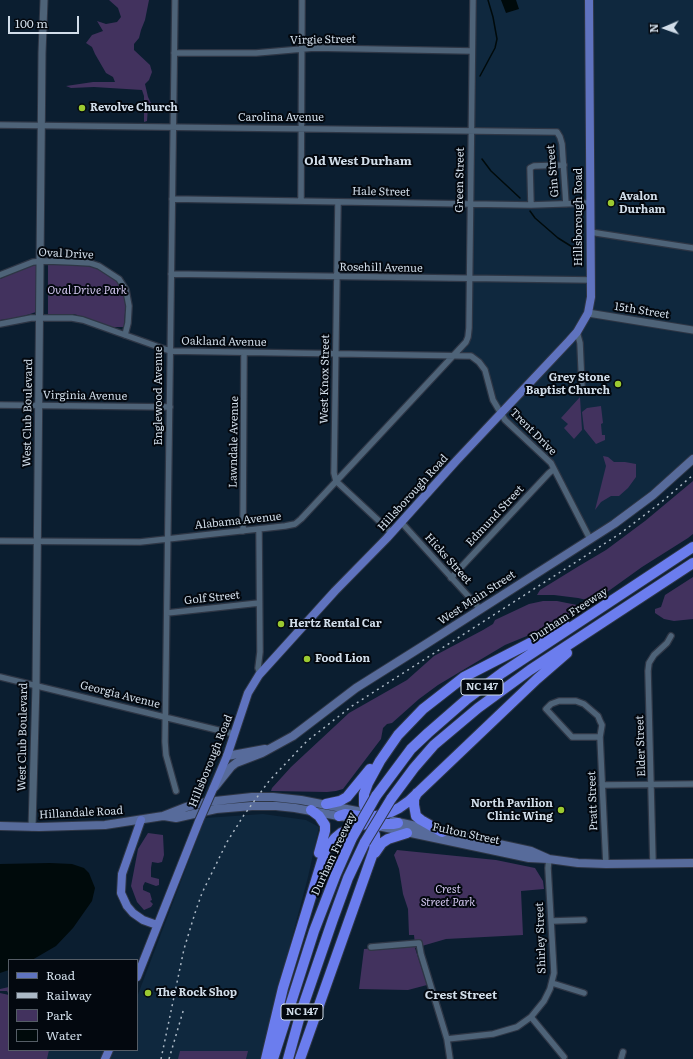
<!DOCTYPE html>
<html>
<head>
<meta charset="utf-8">
<style>
  body { margin:0 }
  #map { position:relative; width:693px; height:1059px; overflow:hidden; background:#0b1e30; font-family:Literata,serif }
  canvas { display:block }
  .legend { position:absolute; left:8px; top:959px; width:130px; height:92px; box-sizing:border-box; background:#03080f; border:1px solid #555d66; margin:0; padding:5px 7px; list-style:none; font-size:12px; color:#d1dde9 }
  .legend li { display:flex; align-items:center; gap:8px; height:20px }
  .legend b { width:20px; border:1px solid #555d66 }
  .north { position:absolute; left:645px; top:8px; width:40px; height:40px; -webkit-text-stroke:3px #03080f; paint-order:stroke; rotate:268deg; font-size:11px; font-weight:700; line-height:16px; text-align:center; color:#d1dde9 }
  .north::after { content:''; display:block; margin:auto; width:14px; height:18px; background:#d1dde9; clip-path:polygon(50% 0,100% 100%,50% 72%,0 100%) }
  .scale { position:absolute; left:8px; top:16px; width:71px; height:18px; box-sizing:border-box; border:2px solid #d1dde9; border-top:0; padding-left:5px; font-size:12px; line-height:14px; white-space:nowrap; color:#d1dde9; -webkit-text-stroke:3px #03080f; paint-order:stroke }
</style>
</head>
<body>
<div id="map">
<canvas width="693" height="1059"></canvas>
<ul class="legend">
<li><b style="height:5px;background:#5f73bf"></b>Road</li>
<li><b style="height:5px;background:#acb9c6"></b>Railway</li>
<li><b style="height:11px;background:#42325e"></b>Park</li>
<li><b style="height:11px;background:#000a0b"></b>Water</li>
</ul>
<div class="north">N</div>
<div class="scale">100 m</div>
</div>
<script>
const c = document.querySelector('canvas').getContext('2d');
c.lineJoin = 'round';
function fill(path, color) { c.fillStyle = color; c.fill(path, 'evenodd'); }
const poly = rows => new Path2D(rows.map(r => 'M' + r).join(''));
function trace(path, color, width, dash) { c.strokeStyle = color; c.lineWidth = width; c.lineCap = dash ? 'butt' : 'round'; c.setLineDash(dash || []); c.stroke(path); }
function write(font, color, halo, rows, align = 'center') {
  c.font = font + ' Literata,serif'; c.lineWidth = 4; c.setLineDash([]); c.textBaseline = 'middle'; c.strokeStyle = halo; c.fillStyle = color; for (const [text, x, y, turn = 0] of rows) {
    c.save(); c.translate(x, y); c.rotate((+turn || 0) * Math.PI / 180); c.textAlign = isNaN(turn) ? turn : align; if (halo) c.strokeText(text, 0, 0); c.fillText(text, 0, 0); c.restore();
  }
}
fill(poly([
  [472,0,693,0,693,458,650,496,591,536,551,461,507,419,496,404,478,360,455,354,468,340],
  [263,814,306,820,319,827,308,877,260,1059,44,1059,47,1050,137,1050,137,997,205,818]
]), '#0f283e');
fill(poly([
  [109,0,149,0,145,20,141,30,139,38,134,44,134,50,150,65,152,72,149,80,145,84,148,97,151,103,148,107,147,121,144,122,144,96,142,90,94,87,71,88,66,86,93,82,115,82,113,77,106,73,95,54,92,47,86,43,92,35,103,31,97,21,106,24,117,22,121,17,118,8],
  [48,264,93,264,116,279,123,287,126,299,124,327,111,327,74,314,48,315],
  [36,265,36,312,18,318,0,320,0,279,28,266],
  [580,397,582,430,574,439,564,428,568,424,561,418],
  [601,406,603,423,601,424,602,435,605,435,605,440,596,444,584,429,582,412,587,408],
  [603,456,608,457,614,462,625,462,636,464,636,477,628,488,619,496,611,496,601,502,595,510,606,466],
  [693,481,693,534,688,538,642,567,596,600,591,601,578,598,554,595,537,595,540,590,579,566,606,550,645,521],
  [693,577,693,619,674,621,664,619,655,613,655,609,661,607,665,595],
  [543,601,557,601,582,606,581,610,545,625,539,631,505,645,438,685,419,699,392,723,387,724,383,728,381,739,343,789,336,791,327,792,271,791,272,788,291,767,349,713,407,680,434,656,483,630,493,624,495,620,529,604],
  [148,833,163,835,164,855,162,862,158,863,152,862,151,868,151,877,159,879,159,885,156,886,145,882,143,886,143,890,150,893,152,900,150,901,153,904,151,907,144,910,137,902,131,886,138,849],
  [397,850,496,860,535,868,543,881,544,889,521,891,523,935,446,939,415,948,427,985,408,990,359,989,364,949,415,945,414,935,409,935,408,909,403,894,399,869,394,855],
  [9,987,9,1050,49,1050,47,1059,0,1059,0,993,9,995,7,991,0,991,0,989],
  [180,1051,248,1051,246,1059,178,1059]
]), '#42325e');
fill(poly([
  [501,0,516,0,519,9,506,13],
  [50,863,72,864,84,868,89,873,95,888,92,901,73,928,56,946,32,960,9,960,9,970,0,973,0,864]
]), '#000a0b');
trace(poly([
  [480,76,495,48,497,39,493,17,488,0],
  [482,159,491,171,520,198],
  [530,211,535,218,558,238,582,253]
]), '#000a0b', 1.5);
const minor = poly([
  [175,0,165,742,166,755,176,791],
  [174,53,256,53,314,48,472,51],
  [0,125,557,132,560,137,562,144,566,204],
  [172,199,531,205,589,203],
  [301,201,302,0],
  [338,202,334,473,336,481,392,533],
  [531,205,530,168,534,166,564,165],
  [590,232,693,248],
  [171,274,591,280],
  [0,275,33,262,47,261,73,262,90,263,99,266,119,279,126,290,129,306,128,323,125,335],
  [0,324,31,318,72,318,83,320,170,351,471,356,479,362,485,370,493,400,505,420,551,463,590,539],
  [577,332,580,343,582,388],
  [0,405,170,407],
  [401,522,480,609],
  [259,529,260,652,258,668,260,674],
  [243,531,244,353],
  [0,541,140,542,285,526,295,524,301,519,466,342,468,337,469,328,473,0],
  [451,578,549,473,554,469],
  [167,613,259,603],
  [0,677,234,734],
  [600,737,572,737,546,709,551,704,559,701,576,701,584,704,598,716,600,721,602,725,600,737,606,864],
  [602,785,693,784],
  [653,863,648,671,649,663,654,655,667,643,671,636],
  [552,921,584,920],
  [371,947,419,943,421,954,447,1039,450,1059],
  [552,983,584,993],
  [531,1017,564,1057],
  [447,1039,493,1034,517,1027,531,1017,544,1001,550,989,554,973,548,868,549,859],
  [621,1059,623,1052]
]);
const tertiary = poly([
  [588,313,693,330],
  [32,827,36,685,42,53,44,0]
]);
const secondary = poly([
  [227,756,265,749],
  [215,787,231,767,236,763,262,753,293,736,356,688,426,644,614,524,653,495,693,459],
  [164,816,176,818,216,809,252,806,276,806,295,808,344,817],
  [393,821,531,851,549,859],
  [0,826,39,827,105,825,163,816,186,807,206,802,252,797,273,797,301,800,362,812],
  [378,826,529,858,549,859,578,863,606,864,693,863]
]);
const primary = poly([
  [213,789,227,756,248,693,259,675,335,591,387,538,457,460,569,341,577,332,588,313,591,297,589,0],
  [141,820,122,874,121,893,127,906,133,913,143,920,157,925],
  [137,977,199,821],
  [105,1059,109,1050]
]);
const motorway = poly([
  [417,793,414,799,414,805,416,816,421,820,442,832],
  [376,796,411,749,428,733,467,699,502,673,693,547],
  [391,799,414,768,434,745,478,708,530,670,693,563],
  [326,804,340,801,347,797,370,769],
  [311,810,319,816,325,825,325,831,319,853],
  [339,816,345,814,359,816,376,816,391,812,399,808,409,801,537,679,567,653],
  [378,826,372,820,366,810,364,805,364,794,368,783,380,761,398,735,423,709,464,677,565,625],
  [375,853,382,843,388,839,407,833],
  [266,1059,283,988,325,851,335,838,341,833,352,828,366,824,393,824,398,823],
  [273,1059,314,931,336,874,352,838],
  [288,1059,301,1012,333,919,348,878,365,842],
  [300,1059,374,850,375,842,375,835,370,823]
]);
trace(minor, '#2e3645', 8);
trace(tertiary, '#2e3645', 9);
trace(secondary, '#2e3645', 10);
trace(primary, '#2e3645', 10);
trace(motorway, '#2e3645', 12);
trace(minor, '#4e6378', 5.5);
trace(tertiary, '#4e6378', 7);
trace(secondary, '#576b9b', 8);
trace(primary, '#5f73bf', 8);
trace(motorway, '#6b7dee', 10);
trace(poly([
  [161,1059,184,949,195,913,202,893,227,842,244,815,269,781,307,741,352,706,621,533,664,500,693,475],
  [169,1059,184,1008]
]), '#acb9c6', 1.5, [2, 4]);
const primaryBridge = poly([
  [199,821,213,789]
]);
const motorwayBridge = poly([
  [352,838,376,796],
  [365,842,391,799]
]);
trace(primaryBridge, '#2e3645', 10, []);
trace(motorwayBridge, '#2e3645', 12, []);
trace(primaryBridge, '#5f73bf', 8);
trace(motorwayBridge, '#6b7dee', 10);
for (const [x, y, r, color] of [
  [82,108,4,"#9cca31"],
  [611,203,4,"#9cca31"],
  [618,384,4,"#9cca31"],
  [281,624,4,"#9cca31"],
  [307,659,4,"#9cca31"],
  [561,810,4,"#9cca31"],
  [148,993,4,"#9cca31"]
]) { const dot = new Path2D(); dot.arc(x, y, r, 0, 2 * Math.PI); c.fillStyle = color; c.fill(dot); trace(dot, '#03080f', 1.5); }
for (const [x, y, w] of [
  [482,687,42],
  [302,1012,42]
]) { const box = new Path2D(); box.roundRect(x - w / 2, y - 8, w, 16, 3); c.fillStyle = '#03080f'; c.fill(box); trace(box, '#d1dde9', 1); }
write('bold 10px', '#d1dde9', null, [
  ["NC 147",482,687],
  ["NC 147",302,1012]
]);
write('11px', '#d1dde9', '#03080f', [
  ["Virgie Street",323,40,-1],
  ["Carolina Avenue",281,118],
  ["Gin Street",553,171,-95],
  ["Green Street",460,180,-89],
  ["Hale Street",381,192,1],
  ["Hillsborough Road",579,217,-90],
  ["Oval Drive",66,254,3],
  ["Rosehill Avenue",381,268,1],
  ["15th Street",642,311,9],
  ["Oakland Avenue",224,342,1],
  ["West Knox Street",325,379,-89],
  ["Virginia Avenue",85,396,1],
  ["Englewood Avenue",159,396,-90],
  ["West Club Boulevard",28,413,-89],
  ["Trent Drive",533,432,45],
  ["Lawndale Avenue",234,442,-89],
  ["Hillsborough Road",413,493,-48],
  ["Edmund Street",495,516,-47],
  ["Alabama Avenue",238,521,-6],
  ["Hicks Street",448,559,48],
  ["Golf Street",212,598,-6],
  ["West Main Street",477,598,-33],
  ["Durham Freeway",569,615,-33],
  ["Georgia Avenue",120,695,14],
  ["West Club Boulevard",23,737,-89],
  ["Elder Street",641,746,-92],
  ["Hillsborough Road",211,761,-68],
  ["Pratt Street",593,801,-92],
  ["Hillandale Road",81,813,-3],
  ["Fulton Street",466,834,12],
  ["Durham Freeway",334,854,-65],
  ["Shirley Street",541,938,-92]
]);
write('bold 11px', '#d1dde9', '#03080f', [
  ["Revolve Church",90,108],
  ["Avalon",619,197],
  ["Durham",619,210],
  ["Grey Stone",610,378,"right"],
  ["Baptist Church",610,391,"right"],
  ["Hertz Rental Car",289,624],
  ["Food Lion",315,659],
  ["North Pavilion",553,804,"right"],
  ["Clinic Wing",553,817,"right"],
  ["The Rock Shop",156,993]
], 'left');
write('italic 11px', '#d4c8f0', '#03080f', [
  ["Oval Drive Park",87,291],
  ["Crest",448,890],
  ["Street Park",448,903]
]);
write('bold 12px', '#d1dde9', '#03080f', [
  ["Old West Durham",358,161],
  ["Crest Street",461,995]
]);
</script>
</body>
</html>
